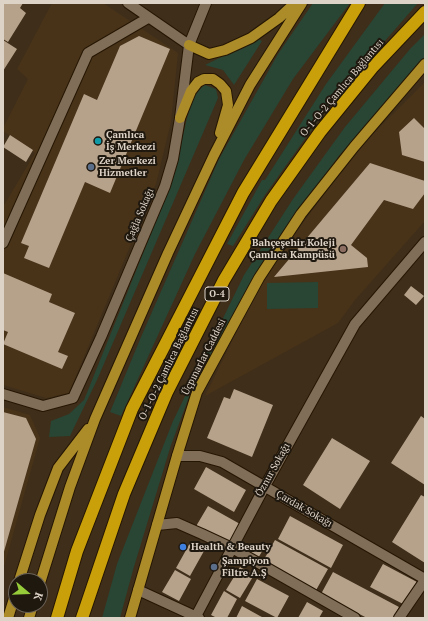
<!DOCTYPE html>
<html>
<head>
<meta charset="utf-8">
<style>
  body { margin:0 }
  #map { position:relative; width:428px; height:621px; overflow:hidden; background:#3f2e1a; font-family:"PT Serif",serif }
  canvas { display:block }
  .frame { position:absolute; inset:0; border:4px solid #ded3c7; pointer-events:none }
  .north { position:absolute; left:8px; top:573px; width:40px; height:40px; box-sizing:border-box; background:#1f180f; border:1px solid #6b6359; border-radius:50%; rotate:109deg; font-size:11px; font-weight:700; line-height:16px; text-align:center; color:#ded3c7 }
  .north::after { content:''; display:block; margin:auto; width:14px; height:18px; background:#96cc39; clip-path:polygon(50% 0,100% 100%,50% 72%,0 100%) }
</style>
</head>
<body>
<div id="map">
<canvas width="428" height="621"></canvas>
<div class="frame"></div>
<div class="north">K</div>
</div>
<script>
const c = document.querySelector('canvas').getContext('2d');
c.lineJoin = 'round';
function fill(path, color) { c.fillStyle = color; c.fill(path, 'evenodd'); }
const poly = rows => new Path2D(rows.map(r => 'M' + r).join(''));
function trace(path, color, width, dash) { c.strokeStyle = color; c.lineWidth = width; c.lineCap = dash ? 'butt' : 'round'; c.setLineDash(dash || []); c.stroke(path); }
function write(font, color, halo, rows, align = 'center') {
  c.font = font + ' "PT Serif",serif'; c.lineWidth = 4; c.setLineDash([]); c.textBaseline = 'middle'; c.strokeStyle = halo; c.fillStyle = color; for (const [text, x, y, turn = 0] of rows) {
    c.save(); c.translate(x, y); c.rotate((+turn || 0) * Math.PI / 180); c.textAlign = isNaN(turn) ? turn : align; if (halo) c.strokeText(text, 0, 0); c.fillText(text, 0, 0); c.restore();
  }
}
fill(poly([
  [52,3,103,3,178,53,171,122,156,184,69,393,46,398,3,385,3,207,35,153,3,131,3,128,28,79,17,69],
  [425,82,425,221,355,300,338,323,205,396,264,276,355,152],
  [3,407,30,415,40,438,3,570]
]), '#483319');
fill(poly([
  [313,3,350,3,293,79,244,160,195,254,121,416,110,412,141,337,219,159,278,54],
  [385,3,418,3,329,105,265,195,233,246,227,244,262,180,265,180,326,84],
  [425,34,425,59,338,157,252,280,192,389,171,445,133,570,120,618,102,618,117,564,173,421,244,275,293,199,345,127,410,49],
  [258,39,262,41,234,85,223,70,205,65],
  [205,85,216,89,218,98,97,380,70,436,49,437,51,421,69,414,84,400,173,179,187,118,195,92],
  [318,282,318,308,267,309,267,283]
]), '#294534');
fill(poly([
  [3,3,23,3,20,8,26,13,8,42,3,39],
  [139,36,170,49,110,193,85,182,49,268,24,258,29,246,21,243,84,94,97,100,120,46],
  [3,40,17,49,3,71],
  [414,118,425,129,425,162,402,155,399,132],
  [10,135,33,150,26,162,3,147],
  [370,163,425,181,425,193,413,209,384,200,351,245,367,258,368,267,274,277],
  [3,273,52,294,49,302,75,313,58,352,68,356,62,369,3,344,8,332,3,330],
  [411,286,424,296,416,305,404,295],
  [234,389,273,405,252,457,207,438,224,397,230,399],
  [3,412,26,418,36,439,3,555],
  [421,416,425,419,425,485,391,463],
  [332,438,370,461,340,509,303,485],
  [206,467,246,490,234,512,194,489],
  [421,495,425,497,425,563,392,542],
  [208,506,240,524,228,547,195,528],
  [290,516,343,545,331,568,278,539],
  [275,540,328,569,315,592,262,563],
  [190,543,204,551,190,576,176,568],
  [257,543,264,548,257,560,249,555],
  [383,564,417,582,405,605,370,587],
  [240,567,254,575,240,598,226,590],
  [175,570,191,579,179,601,162,592],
  [333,572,399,607,393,618,367,618,321,594],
  [257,579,289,596,277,618,245,601],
  [224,591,237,599,227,618,217,618,211,615],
  [307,602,323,611,319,618,298,618],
  [242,606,260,616,264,618,236,618]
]), '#b6a28b');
const minor = poly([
  [128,3,189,45],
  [3,243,88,53,148,18],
  [3,394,43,406,73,398,101,337,165,186,173,159,180,118,189,45,206,3],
  [177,456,200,456,222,462,425,579],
  [157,525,177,523,202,534,232,548,355,618],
  [138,590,199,618],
  [195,618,265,486,355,324,425,242],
  [399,618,425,580]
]);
const major = poly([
  [189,45,209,54,225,50,251,38,279,18,295,3],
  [180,118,191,91,198,82,204,79,213,79,220,84,226,91,228,105,220,133],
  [19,581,40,515,58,468,88,429],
  [40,583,70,487,95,419,168,253,214,155,250,85,302,3],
  [8,618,16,592],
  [29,618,33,605],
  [130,618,177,456,197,392,259,278,301,214,354,147,425,64]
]);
const highway = poly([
  [57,618,77,551,132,409,243,193,359,3],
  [82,618,124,494,167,392,224,280,271,201,320,132,372,68,425,12]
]);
trace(minor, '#251603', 12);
trace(major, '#251603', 12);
trace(highway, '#251603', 14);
trace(minor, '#816e58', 10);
trace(major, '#ac8c29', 10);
trace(highway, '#c9a009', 12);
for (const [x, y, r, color] of [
  [98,141,4,"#0f9aa8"],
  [91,167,4,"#5c6f8a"],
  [343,249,4,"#8d6e63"],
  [183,547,4,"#3f7fe0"],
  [214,567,4,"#5c6f8a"]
]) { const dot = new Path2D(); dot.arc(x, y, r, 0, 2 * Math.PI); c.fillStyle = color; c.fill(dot); trace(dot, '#1f180f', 1.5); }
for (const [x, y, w] of [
  [217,294,24]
]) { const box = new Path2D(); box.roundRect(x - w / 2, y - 7, w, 14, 3); c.fillStyle = '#1f180f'; c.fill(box); trace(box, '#ded3c7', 1); }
write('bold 9px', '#ded3c7', null, [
  ["O-4",217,294]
]);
write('10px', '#ded3c7', '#1f180f', [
  ["O-1-O-2 Çamlıca Bağlantısı",342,88,-50],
  ["Çağla Sokağı",140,215,-67],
  ["Üçpınarlar Caddesi",204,357,-63],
  ["O-1-O-2 Çamlıca Bağlantısı",169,364,-64],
  ["Öznur Sokağı",273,470,-61],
  ["Çardak Sokağı",304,509,30]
]);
write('bold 10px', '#ded3c7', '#1f180f', [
  ["Çamlıca",106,135],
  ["İş Merkezi",106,147],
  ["Zer Merkezi",99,161],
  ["Hizmetler",99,173],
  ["Bahçeşehir Koleji",335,243,"right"],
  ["Çamlıca Kampüsü",335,255,"right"],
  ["Health & Beauty",191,547],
  ["Şampiyon",222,561],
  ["Filtre A.Ş",222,573]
], 'left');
</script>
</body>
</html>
